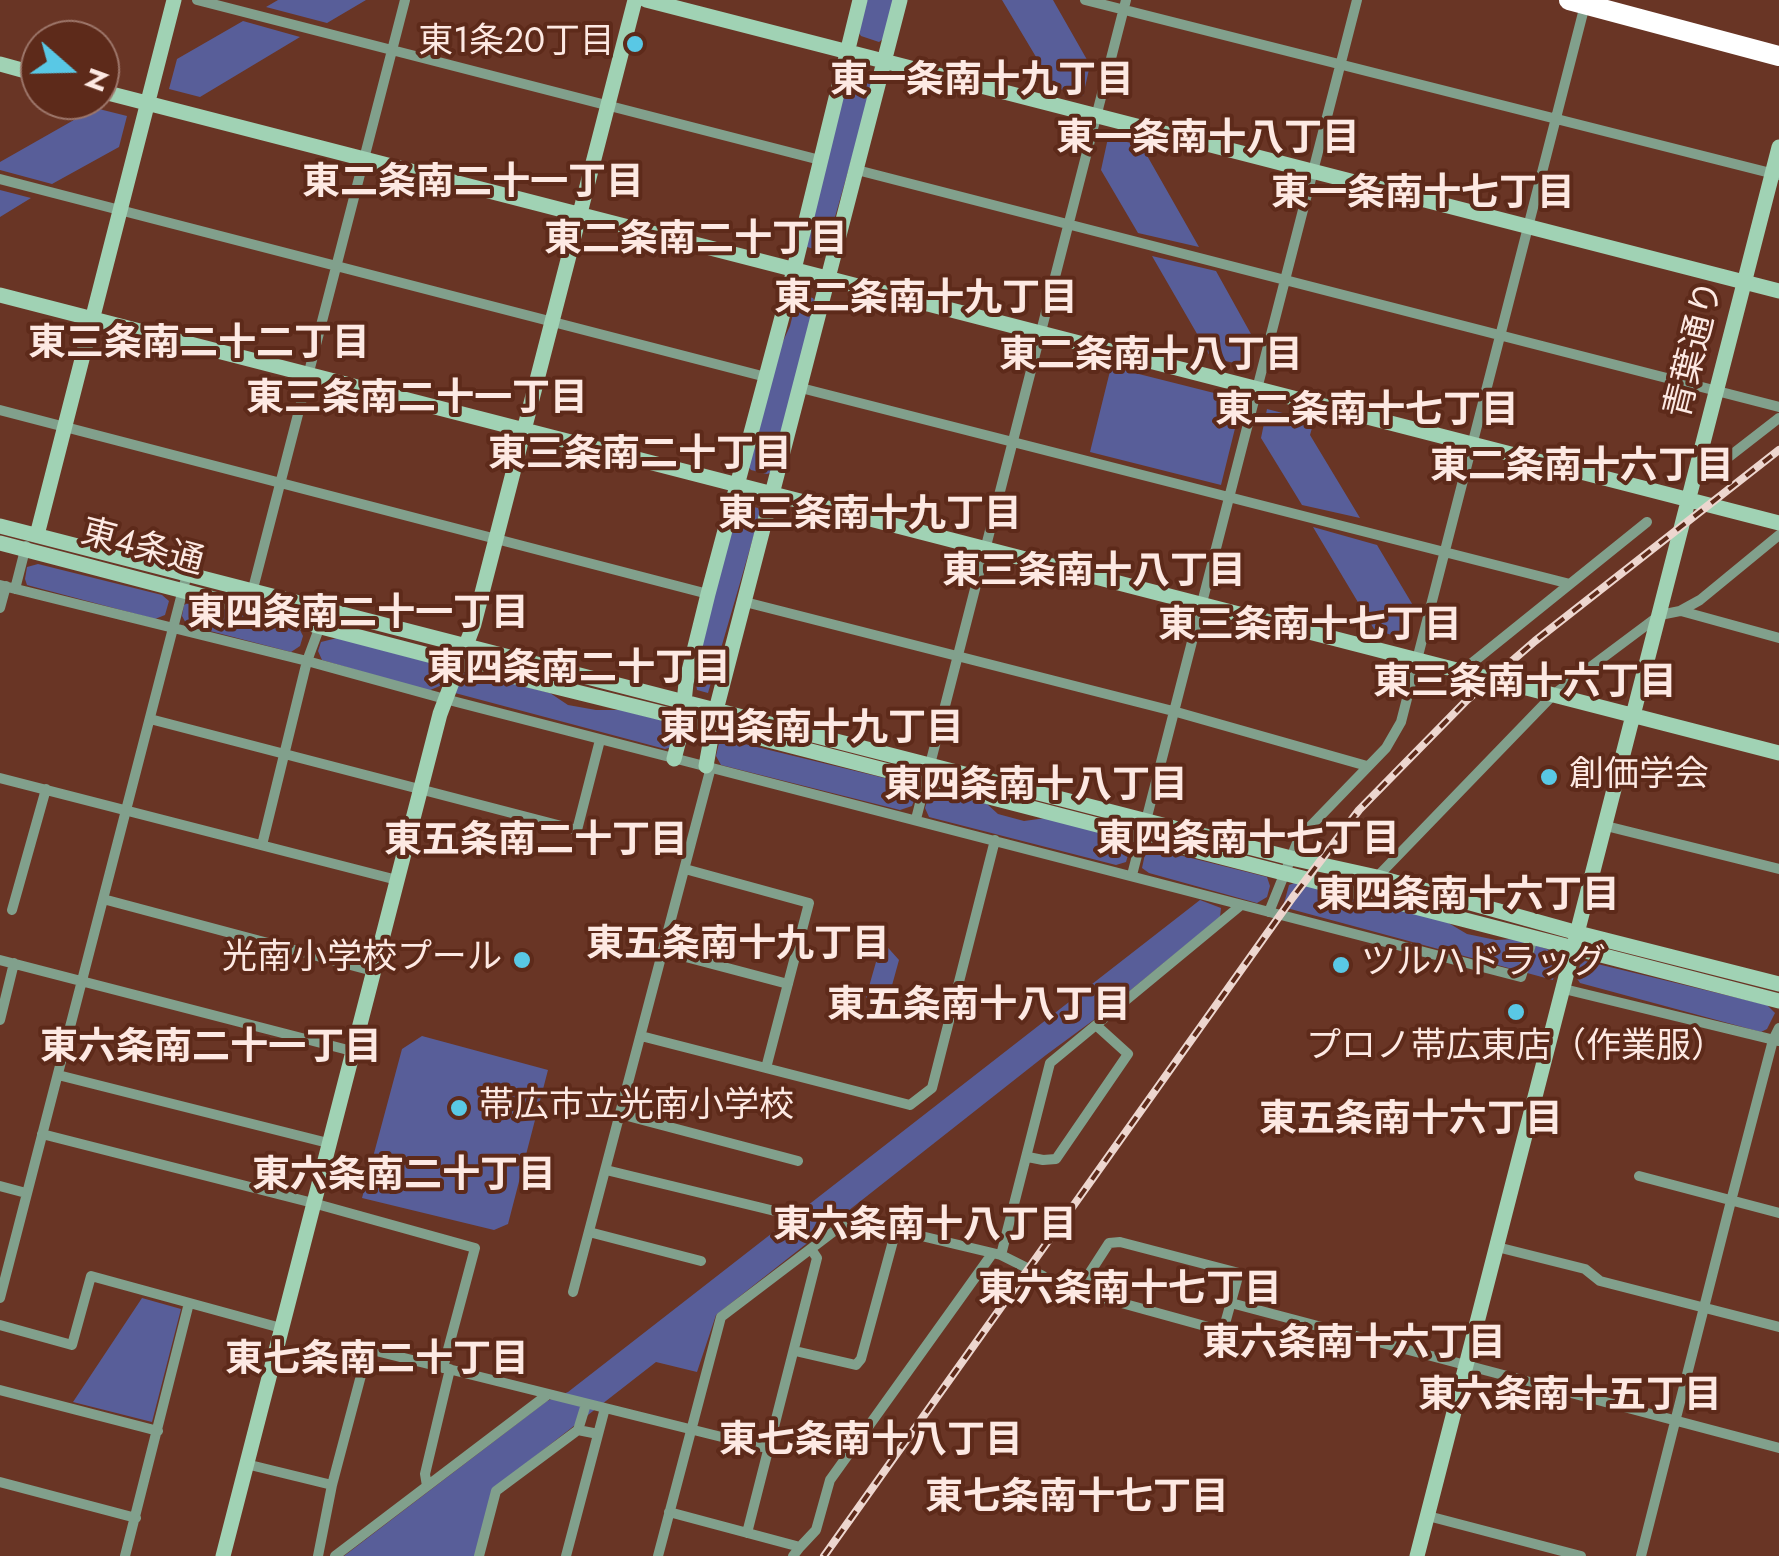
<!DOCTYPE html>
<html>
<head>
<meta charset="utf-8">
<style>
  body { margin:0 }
  #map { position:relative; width:1779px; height:1556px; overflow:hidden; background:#693525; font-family:Jost,sans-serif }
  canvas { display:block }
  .north { position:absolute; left:20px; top:20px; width:100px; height:100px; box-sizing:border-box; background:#5d2a1a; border:2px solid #9d766a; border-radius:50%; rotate:110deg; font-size:28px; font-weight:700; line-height:40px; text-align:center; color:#fde9e3 }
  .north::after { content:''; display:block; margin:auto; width:35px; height:45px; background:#59c8e5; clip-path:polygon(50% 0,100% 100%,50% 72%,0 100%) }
</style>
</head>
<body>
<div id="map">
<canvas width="1779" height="1556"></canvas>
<div class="north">N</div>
</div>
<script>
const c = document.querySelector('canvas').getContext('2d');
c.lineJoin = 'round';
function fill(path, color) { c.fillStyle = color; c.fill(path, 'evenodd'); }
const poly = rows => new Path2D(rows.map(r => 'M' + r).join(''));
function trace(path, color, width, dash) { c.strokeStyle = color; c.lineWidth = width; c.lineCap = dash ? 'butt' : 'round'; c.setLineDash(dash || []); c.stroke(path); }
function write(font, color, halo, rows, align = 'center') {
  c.font = font + ' Jost,"Noto Sans JP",sans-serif'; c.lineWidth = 8; c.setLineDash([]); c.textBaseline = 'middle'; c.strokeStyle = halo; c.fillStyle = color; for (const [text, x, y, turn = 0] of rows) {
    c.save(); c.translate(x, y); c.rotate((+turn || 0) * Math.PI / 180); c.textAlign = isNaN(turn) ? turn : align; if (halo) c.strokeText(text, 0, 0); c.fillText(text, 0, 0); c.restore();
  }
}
fill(poly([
  [278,0,366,0,327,23,266,7],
  [867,0,894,0,883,39,879,42,861,36,859,33],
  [1002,0,1053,0,1090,65,1083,96,1054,87],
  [243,21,300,37,200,97,169,89,177,59],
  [854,71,870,75,874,80,829,238,823,248,817,250,807,247,805,241,848,75],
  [95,108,127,116,119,147,52,184,0,170,0,162],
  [1108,138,1141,145,1199,247,1138,233,1101,170],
  [0,190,31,198,0,217],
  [1152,256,1216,271,1251,334,1244,365,1211,358],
  [801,295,813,298,816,304,772,472,767,474,751,470,747,465,774,361,790,326,797,298],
  [1111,367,1242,400,1221,485,1090,452],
  [1267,409,1314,421,1310,435,1360,518,1302,505,1261,438],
  [741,504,758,508,760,514,708,693,697,690,694,672,737,507],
  [1313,527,1377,545,1414,607,1406,640,1374,629],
  [38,564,162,595,169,601,165,615,155,619,27,585,25,579,27,567],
  [194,600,299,628,303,636,300,646,291,652,187,625,182,616,184,605],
  [337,638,443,666,446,672,442,685,428,691,322,660,318,651,321,642],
  [469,672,550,693,568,705,596,710,621,710,672,723,677,727,672,747,665,749,455,693,462,673],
  [724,739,909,784,916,795,912,806,900,810,721,765,716,756,719,743],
  [937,792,987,804,998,814,1024,821,1046,818,1119,837,1130,848,1126,862,1116,865,929,817,925,808,929,795],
  [1151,848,1267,877,1270,886,1267,897,1257,903,1149,873,1142,868,1145,854],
  [1297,882,1440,918,1467,934,1496,940,1516,939,1553,951,1559,955,1553,980,1283,907,1289,885],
  [1200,900,1221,908,1220,917,1099,1016,1046,1055,716,1315,697,1372,656,1362,493,1489,475,1556,344,1556,547,1401,568,1392],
  [882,941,899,960,883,1018,866,997],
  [1585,961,1767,1005,1775,1013,1767,1029,1761,1032,1580,983,1576,977,1580,965],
  [422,1036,548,1070,508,1224,494,1230,362,1198,402,1049],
  [142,1298,181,1309,152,1422,73,1402]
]), '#585e99');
trace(poly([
  [197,0,820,160],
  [1085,0,1778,175],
  [857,170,1779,407],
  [0,179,766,377],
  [801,388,1570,584,1647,522],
  [0,410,708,594],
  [1699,457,1717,460,1730,456,1779,418],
  [0,585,307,661,445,699,1521,977,1533,938],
  [15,589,26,546],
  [745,602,1173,711,1367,766],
  [0,608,6,586],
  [248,608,405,0],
  [1681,611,1779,638],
  [1462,671,1570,584],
  [150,719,577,830,600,740],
  [0,778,397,880],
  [916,819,1126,0],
  [1606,826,1779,869],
  [262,845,307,661,320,626],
  [685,869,809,903,766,1068],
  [1132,875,1357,0],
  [1377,877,1553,695,1660,615,1680,611,1700,600,1779,535],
  [103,899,373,971],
  [12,910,46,789],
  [1269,912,1299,838,1386,748,1401,722,1586,1],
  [663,951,788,984],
  [0,960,352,1051],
  [1564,989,1778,1041],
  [0,1020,14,963],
  [641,1036,910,1105,932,1088,995,840],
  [58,1075,328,1143],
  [620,1114,798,1161],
  [42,1134,313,1203,475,1248,443,1368],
  [1028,1157,1043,1160,1056,1159,1128,1054,1097,1026],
  [606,1170,783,1213],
  [1639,1176,1779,1213],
  [0,1186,26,1193],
  [589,1232,701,1261],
  [1120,1242,1239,1273,1223,1331,1078,1291,1109,1243,1120,1242],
  [1497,1247,1585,1269,1600,1281,1779,1327],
  [1001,1255,1050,1063,1240,906],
  [573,1292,711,767],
  [0,1298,187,574],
  [1231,1303,1779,1448],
  [0,1325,72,1345,91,1276,281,1328],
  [795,1351,856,1365,861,1359,896,1230],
  [0,1390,158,1431],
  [578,1430,586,1404],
  [246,1464,332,1485],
  [0,1482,136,1518],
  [427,1486,425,1474,450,1369],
  [669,1512,800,1547,793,1556],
  [1428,1516,1581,1556],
  [747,1533,817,1258,811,1249],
  [800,1547,816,1530,830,1480,992,1254],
  [125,1556,189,1303],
  [318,1556,332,1485,368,1349,770,1449],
  [335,1556,547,1395],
  [479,1556,496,1491,578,1430,598,1434],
  [566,1556,605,1408],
  [658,1556,721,1317,850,1219,1001,1255,1043,1276],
  [1641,1556,1731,1201,1773,1040,1779,1028]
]), '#81a08c', 10);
trace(poly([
  [646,0,1779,291],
  [0,64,40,75],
  [100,91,1779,523],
  [0,295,1779,753],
  [0,526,1291,858,1377,877,1578,933,1779,984],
  [37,535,174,0],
  [0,543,459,663,714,726,1779,1001],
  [674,759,681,732,686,683,708,594,786,302,860,0],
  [706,766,716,710,900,0],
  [223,1556,440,714,474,624,635,0],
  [1417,1556,1779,147]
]), '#a0d2b4', 15);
trace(poly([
  [1569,0,1779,56]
]), '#fff', 20);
const rail = poly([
  [824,1556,1293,897,1359,810,1467,700,1535,641,1779,450]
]);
trace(rail, '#edd6cf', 8);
trace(rail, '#5d2a1a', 4, [11]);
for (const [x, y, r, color] of [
  [635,44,10,"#59c8e5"],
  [1549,777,10,"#59c8e5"],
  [522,960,10,"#59c8e5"],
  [1341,965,10,"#59c8e5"],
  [1516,1012,10,"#59c8e5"],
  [459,1108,10,"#59c8e5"]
]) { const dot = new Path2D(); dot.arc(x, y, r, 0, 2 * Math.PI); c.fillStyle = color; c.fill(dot); trace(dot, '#5d2a1a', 4); }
write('35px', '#fde9e3', '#5d2a1a', [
  ["東1条20丁目",615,44,"right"],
  ["創価学会",1569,777],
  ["光南小学校プール",502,960,"right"],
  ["ツルハドラッグ",1361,965],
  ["プロノ帯広東店（作業服）",1516,1049,"center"],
  ["帯広市立光南小学校",479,1108]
], 'left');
write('35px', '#fde9e3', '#5d2a1a', [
  ["青葉通り",1696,350,-76],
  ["東４条通",142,549,15]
]);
write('bold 38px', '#fde9e3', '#5d2a1a', [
  ["東一条南十九丁目",982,83],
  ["東一条南十八丁目",1208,141],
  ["東二条南二十一丁目",473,185],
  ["東一条南十七丁目",1423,196],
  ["東二条南二十丁目",696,242],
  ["東二条南十九丁目",926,301],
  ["東三条南二十二丁目",199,346],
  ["東二条南十八丁目",1151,358],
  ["東三条南二十一丁目",417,401],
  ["東二条南十七丁目",1367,413],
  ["東三条南二十丁目",640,457],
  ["東二条南十六丁目",1582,469],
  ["東三条南十九丁目",870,517],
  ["東三条南十八丁目",1094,574],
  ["東四条南二十一丁目",358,616],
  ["東三条南十七丁目",1310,628],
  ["東四条南二十丁目",579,671],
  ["東三条南十六丁目",1525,685],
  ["東四条南十九丁目",812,731],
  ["東四条南十八丁目",1036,788],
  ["東四条南十七丁目",1248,842],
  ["東五条南二十丁目",536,843],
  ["東四条南十六丁目",1468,898],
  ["東五条南十九丁目",738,947],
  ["東五条南十八丁目",979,1008],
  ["東六条南二十一丁目",211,1050],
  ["東五条南十六丁目",1411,1122],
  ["東六条南二十丁目",404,1178],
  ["東六条南十八丁目",925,1228],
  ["東六条南十七丁目",1130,1292],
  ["東六条南十六丁目",1354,1346],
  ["東七条南二十丁目",377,1362],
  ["東六条南十五丁目",1570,1398],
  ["東七条南十八丁目",871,1443],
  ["東七条南十七丁目",1077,1500]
]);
</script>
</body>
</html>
